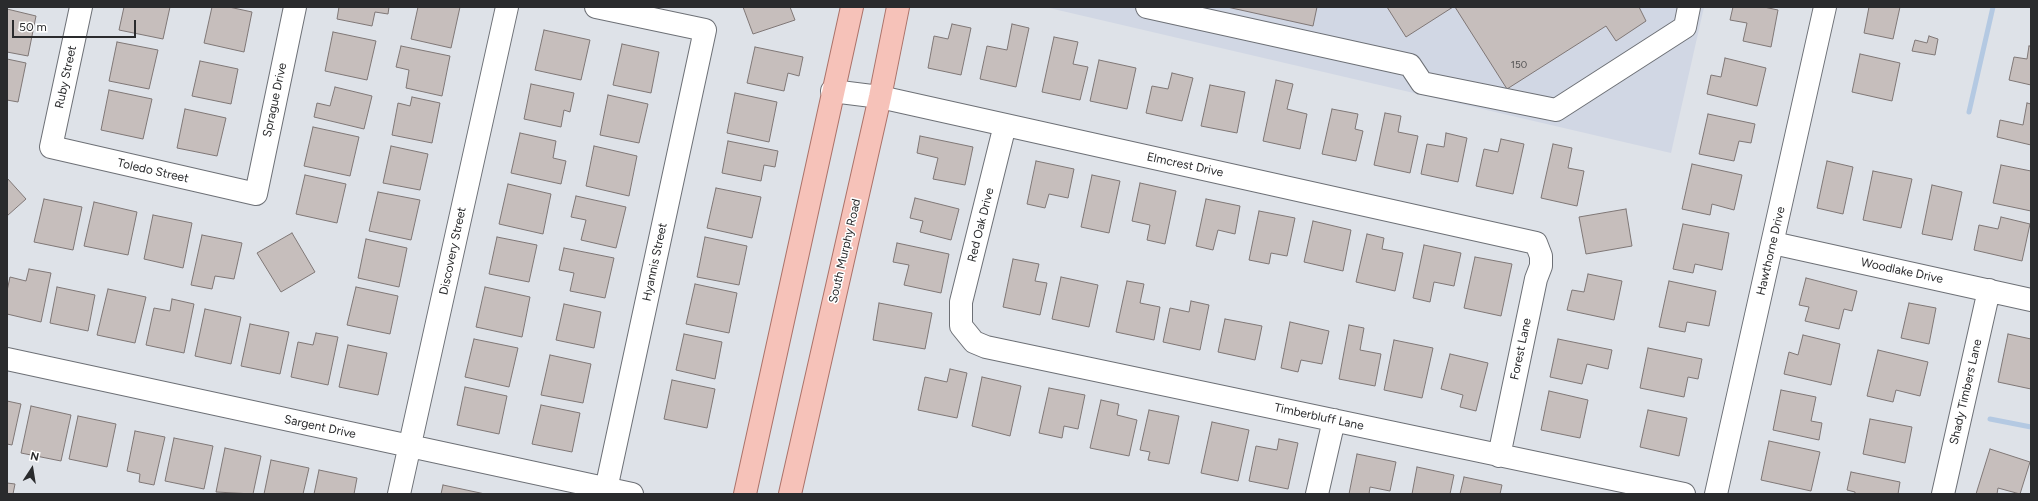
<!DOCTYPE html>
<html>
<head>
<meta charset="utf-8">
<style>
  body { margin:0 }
  #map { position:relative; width:2038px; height:501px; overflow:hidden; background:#dee2e8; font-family:Figtree,sans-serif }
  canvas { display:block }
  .frame { position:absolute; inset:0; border:8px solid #2a2b2d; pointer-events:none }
  .north { position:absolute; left:12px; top:449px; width:40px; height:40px; -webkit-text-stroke:3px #fff; paint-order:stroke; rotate:12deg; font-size:11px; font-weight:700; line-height:16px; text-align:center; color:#2a2b2d }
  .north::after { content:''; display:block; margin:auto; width:14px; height:18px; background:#2a2b2d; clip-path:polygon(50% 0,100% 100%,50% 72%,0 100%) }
  .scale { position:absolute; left:12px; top:20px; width:124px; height:18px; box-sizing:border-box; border:2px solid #2a2b2d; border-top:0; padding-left:5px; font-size:12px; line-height:14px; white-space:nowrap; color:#2a2b2d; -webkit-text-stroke:3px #fff; paint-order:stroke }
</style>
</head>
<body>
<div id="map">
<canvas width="2038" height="501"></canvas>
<div class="frame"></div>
<div class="north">N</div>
<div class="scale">50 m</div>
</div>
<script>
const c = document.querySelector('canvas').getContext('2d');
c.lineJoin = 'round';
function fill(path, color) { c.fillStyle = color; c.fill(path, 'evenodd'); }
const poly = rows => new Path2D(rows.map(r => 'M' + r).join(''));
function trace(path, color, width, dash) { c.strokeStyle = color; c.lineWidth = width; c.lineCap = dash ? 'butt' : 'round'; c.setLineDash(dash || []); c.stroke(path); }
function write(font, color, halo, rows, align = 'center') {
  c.font = font + ' Figtree,sans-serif'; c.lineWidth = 3; c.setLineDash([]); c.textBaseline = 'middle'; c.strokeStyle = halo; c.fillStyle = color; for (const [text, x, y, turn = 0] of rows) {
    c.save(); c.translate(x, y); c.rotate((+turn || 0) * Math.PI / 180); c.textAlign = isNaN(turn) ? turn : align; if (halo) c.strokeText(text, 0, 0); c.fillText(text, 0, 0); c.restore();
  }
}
fill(poly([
  [1045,7,1704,7,1671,153]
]), '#d1d7e4');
trace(poly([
  [1969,112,1993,7],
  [1990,419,2031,427]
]), '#b4c9e2', 5);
const building = poly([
  [124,7,170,7,163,39,119,30,124,7],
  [212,7,229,7,252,12,244,52,204,43,212,7],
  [339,7,389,7,388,14,375,12,372,26,337,19,339,7],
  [418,7,460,7,451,48,411,39,418,7],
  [743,7,790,7,795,20,753,34,743,7],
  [1227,7,1317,7,1313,26,1227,7],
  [1387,7,1453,7,1406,37,1387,7],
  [1455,7,1639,7,1646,21,1616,41,1606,26,1507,89,1455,7],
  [1733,7,1764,7,1778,10,1771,47,1743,41,1747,23,1730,20,1733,7],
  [1869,7,1900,7,1893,39,1864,33,1869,7],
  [7,9,36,16,28,56,7,52,7,9],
  [952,24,971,28,961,75,928,68,934,36,948,39,952,24],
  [1012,24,1029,28,1016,87,980,79,987,46,1007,50,1012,24],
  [544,30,590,40,581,80,535,70,544,30],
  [333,32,376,41,367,80,325,71,333,32],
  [1929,36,1938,39,1935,55,1912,51,1915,40,1927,43,1929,36],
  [1054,37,1078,42,1073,64,1088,67,1080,100,1042,92,1054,37],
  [117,42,158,50,149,89,109,81,117,42],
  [622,44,659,52,651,93,613,85,622,44],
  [401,46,450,56,442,96,406,88,409,70,396,67,401,46],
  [2029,46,2031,46,2031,85,2009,80,2014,57,2027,59,2029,46],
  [755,47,803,57,799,76,788,73,784,91,747,83,755,47],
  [1860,54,1900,63,1892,101,1852,92,1860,54],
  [1725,58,1766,68,1757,106,1707,94,1711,75,1721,77,1725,58],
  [7,59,26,63,18,102,7,100,7,59],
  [1099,60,1136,68,1127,109,1090,101,1099,60],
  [200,61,238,69,231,104,192,96,200,61],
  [1172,73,1193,78,1182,121,1146,113,1152,86,1168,89,1172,73],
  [1276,80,1293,84,1287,109,1307,114,1300,149,1263,141,1276,80],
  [531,84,574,93,570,112,564,110,561,127,524,119,531,84],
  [1210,85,1245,92,1237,133,1201,126,1210,85],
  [335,87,372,96,364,129,314,117,317,103,330,106,335,87],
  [109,90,152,99,143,139,101,130,109,90],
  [735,93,777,102,769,142,727,133,735,93],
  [608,95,648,104,639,143,600,135,608,95],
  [412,97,440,103,432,143,392,135,398,103,410,106,412,97],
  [2027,103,2031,104,2031,145,1997,137,2000,120,2023,125,2027,103],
  [185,109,226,118,217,156,177,148,185,109],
  [1332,109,1358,114,1355,129,1363,131,1356,161,1322,154,1332,109],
  [1385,113,1401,116,1398,132,1418,136,1410,173,1374,165,1385,113],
  [1708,114,1755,124,1751,143,1739,141,1734,161,1699,154,1708,114],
  [313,127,359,137,350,176,304,166,313,127],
  [520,133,556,141,553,158,566,161,561,184,511,173,520,133],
  [1446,133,1467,138,1458,182,1421,174,1427,144,1444,147,1446,133],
  [920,136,973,147,965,185,933,179,938,158,917,153,920,136],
  [1501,139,1524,144,1513,194,1476,186,1484,149,1498,152,1501,139],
  [728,141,778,151,775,167,764,165,761,181,722,173,728,141],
  [1553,144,1572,148,1568,168,1584,171,1577,206,1541,198,1553,144],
  [391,146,428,154,420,190,383,183,391,146],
  [594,146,637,156,629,196,586,186,594,146],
  [1036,161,1074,169,1068,198,1049,194,1045,208,1027,204,1036,161],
  [1827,161,1853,167,1843,214,1817,208,1827,161],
  [1692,164,1742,175,1734,210,1712,204,1710,215,1682,209,1692,164],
  [2001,165,2031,171,2031,211,1993,203,2001,165],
  [1873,171,1912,179,1901,228,1863,220,1873,171],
  [305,175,346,184,337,223,296,214,305,175],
  [1092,175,1120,181,1109,233,1081,227,1092,175],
  [7,178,26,199,7,216,7,178],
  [1140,183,1176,191,1165,244,1147,240,1150,225,1132,221,1140,183],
  [508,184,551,194,543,234,499,224,508,184],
  [1932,185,1962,192,1952,240,1922,234,1932,185],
  [716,188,761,197,752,238,707,228,716,188],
  [378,192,420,200,411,240,369,231,378,192],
  [576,196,626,207,616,248,581,240,586,220,571,217,576,196],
  [915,198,959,209,951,240,920,232,923,221,910,218,915,198],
  [44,199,82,207,73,250,34,242,44,199],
  [1206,199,1240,206,1235,234,1218,230,1213,250,1196,246,1206,199],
  [94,202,137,212,128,255,84,246,94,202],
  [1626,209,1632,246,1586,254,1579,217,1626,209],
  [1259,211,1295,218,1287,256,1271,253,1269,264,1249,260,1259,211],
  [153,215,192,223,183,268,144,259,153,215],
  [2001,217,2030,224,2022,261,1974,250,1979,225,1998,229,2001,217],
  [1313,221,1351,230,1343,271,1304,262,1313,221],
  [1683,224,1729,233,1722,270,1695,264,1693,273,1673,269,1683,224],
  [292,233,315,272,281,292,257,253,292,233],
  [1367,234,1384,238,1382,249,1403,253,1395,291,1356,282,1367,234],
  [202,235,242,243,234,279,215,276,212,289,191,285,202,235],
  [497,237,537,245,529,282,489,274,497,237],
  [705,237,747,246,739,285,697,277,705,237],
  [366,239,407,248,399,287,358,278,366,239],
  [897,243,949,254,941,293,904,285,909,265,893,262,897,243],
  [1424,245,1461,253,1454,286,1434,282,1430,302,1413,298,1424,245],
  [564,248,614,258,605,298,570,291,574,273,559,270,564,248],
  [1475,257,1512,264,1501,316,1464,308,1475,257],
  [1013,259,1039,264,1035,281,1047,283,1040,315,1003,307,1013,259],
  [29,269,51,273,41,322,7,314,7,291,10,277,26,281,29,269],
  [1588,274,1622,281,1614,320,1567,310,1572,290,1584,292,1588,274],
  [1061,277,1098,285,1089,327,1052,319,1061,277],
  [1806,278,1857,291,1852,311,1844,309,1839,329,1805,321,1809,307,1799,305,1806,278],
  [1127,281,1144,284,1140,303,1160,307,1154,340,1116,332,1127,281],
  [1669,281,1716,291,1709,326,1687,322,1685,332,1659,327,1669,281],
  [695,284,737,293,729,333,686,324,695,284],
  [57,287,95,295,88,331,50,323,57,287],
  [356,287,398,296,390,334,347,325,356,287],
  [485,287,530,297,522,337,476,327,485,287],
  [108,289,146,297,135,343,97,335,108,289],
  [172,299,194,304,184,353,146,345,154,308,170,311,172,299],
  [1191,301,1209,305,1200,350,1163,342,1170,308,1189,312,1191,301],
  [879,303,932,313,925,349,873,340,879,303],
  [1909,303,1936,308,1929,344,1901,338,1909,303],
  [564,304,601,312,594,348,556,340,564,304],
  [205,309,241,317,231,364,195,356,205,309],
  [1225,319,1262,326,1255,360,1218,352,1225,319],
  [1290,322,1329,331,1322,364,1301,360,1298,372,1281,368,1290,322],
  [250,324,289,332,280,374,241,366,250,324],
  [1349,325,1364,328,1360,350,1381,354,1375,386,1339,379,1349,325],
  [316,333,338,337,328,385,291,377,298,342,313,345,316,333],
  [684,334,722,342,715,379,676,370,684,334],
  [2008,334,2031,339,2031,389,1998,382,2008,334],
  [1803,335,1840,344,1831,385,1784,374,1789,352,1798,355,1803,335],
  [474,339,518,348,509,387,465,377,474,339],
  [1558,339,1612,350,1608,369,1587,364,1582,384,1550,377,1558,339],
  [1394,340,1433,348,1422,398,1384,390,1394,340],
  [348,345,387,353,378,395,339,387,348,345],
  [1648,348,1702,359,1698,379,1688,377,1684,397,1640,388,1648,348],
  [1878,350,1928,362,1920,396,1896,390,1893,402,1867,396,1878,350],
  [1450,354,1488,363,1476,411,1460,407,1463,395,1441,389,1450,354],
  [550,355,591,364,583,403,541,395,550,355],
  [950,369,967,373,957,418,918,410,925,377,947,382,950,369],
  [982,377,1021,386,1010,436,972,426,982,377],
  [672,380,715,389,707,428,664,419,672,380],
  [465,387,507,396,499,434,457,425,465,387],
  [1049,388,1085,395,1078,429,1064,426,1062,438,1039,433,1049,388],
  [1781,390,1816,397,1811,421,1822,423,1819,440,1773,430,1781,390],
  [1549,391,1588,400,1580,438,1541,430,1549,391],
  [1101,400,1119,404,1117,415,1137,420,1129,456,1090,448,1101,400],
  [7,401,21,404,12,445,7,444,7,401],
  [541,405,580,413,572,452,532,444,541,405],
  [31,406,71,415,61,461,21,453,31,406],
  [1149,410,1179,416,1169,464,1148,460,1150,452,1140,450,1149,410],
  [1648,410,1687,418,1679,456,1640,447,1648,410],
  [78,416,116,424,107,467,69,459,78,416],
  [1870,419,1912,427,1905,463,1863,454,1870,419],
  [1212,422,1249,430,1238,481,1201,473,1212,422],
  [135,431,165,437,154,485,139,482,140,474,127,471,135,431],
  [174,438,213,446,204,489,165,481,174,438],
  [1279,439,1298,443,1288,489,1249,481,1256,446,1277,450,1279,439],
  [1769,441,1820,452,1811,491,1761,480,1769,441],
  [225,448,261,456,253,494,216,492,225,448],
  [1990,449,2030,462,2020,494,1998,488,1997,494,1976,494,1990,449],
  [1357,454,1396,462,1390,491,1370,487,1369,494,1349,494,1357,454],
  [271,460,309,468,303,494,264,494,271,460],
  [1417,467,1454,475,1450,494,1412,494,1417,467],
  [319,470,357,478,354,494,314,494,319,470],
  [1851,472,1900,482,1898,494,1855,494,1855,492,1847,490,1851,472],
  [1464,477,1502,485,1500,494,1460,494,1464,477],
  [7,483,15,484,13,494,7,494,7,483],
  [443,485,485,494,441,494,443,485]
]);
fill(building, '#c6bebc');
trace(building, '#7f7776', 1);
const minor = poly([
  [81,7,51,147,256,194,295,7],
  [596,7,705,30,605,494],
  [1147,7,1410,65,1422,83,1556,110,1685,27,1689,7],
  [832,91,880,97,1536,243,1541,256,1541,266,1536,279,1499,456],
  [1005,125,961,302,961,326,974,342,986,347,1684,494],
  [1773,243,2031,300],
  [7,359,632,494],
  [399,494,507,7],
  [1317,494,1334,420],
  [1716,494,1825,7],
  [1943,494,1989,290]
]);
const major = poly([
  [745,494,852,7],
  [790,494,880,97,898,7]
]);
trace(minor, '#6d7076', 24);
trace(major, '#ab7269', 24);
trace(minor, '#fff', 22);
trace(major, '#f6c2b9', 22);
write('10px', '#515051', null, [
  ["150",1519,65]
]);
write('12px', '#2a2b2d', '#fff', [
  ["Ruby Street",66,77,-78],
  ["Sprague Drive",275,100,-78],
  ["Elmcrest Drive",1185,165,12],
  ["Toledo Street",153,171,13],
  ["Red Oak Drive",981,225,-76],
  ["Discovery Street",453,251,-78],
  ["South Murphy Road",845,251,-77],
  ["Hawthorne Drive",1771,251,-77],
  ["Hyannis Street",655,262,-78],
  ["Woodlake Drive",1902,271,12],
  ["Forest Lane",1521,349,-78],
  ["Shady Timbers Lane",1966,392,-77],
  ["Timberbluff Lane",1319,417,12],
  ["Sargent Drive",320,427,12]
]);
</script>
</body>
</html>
